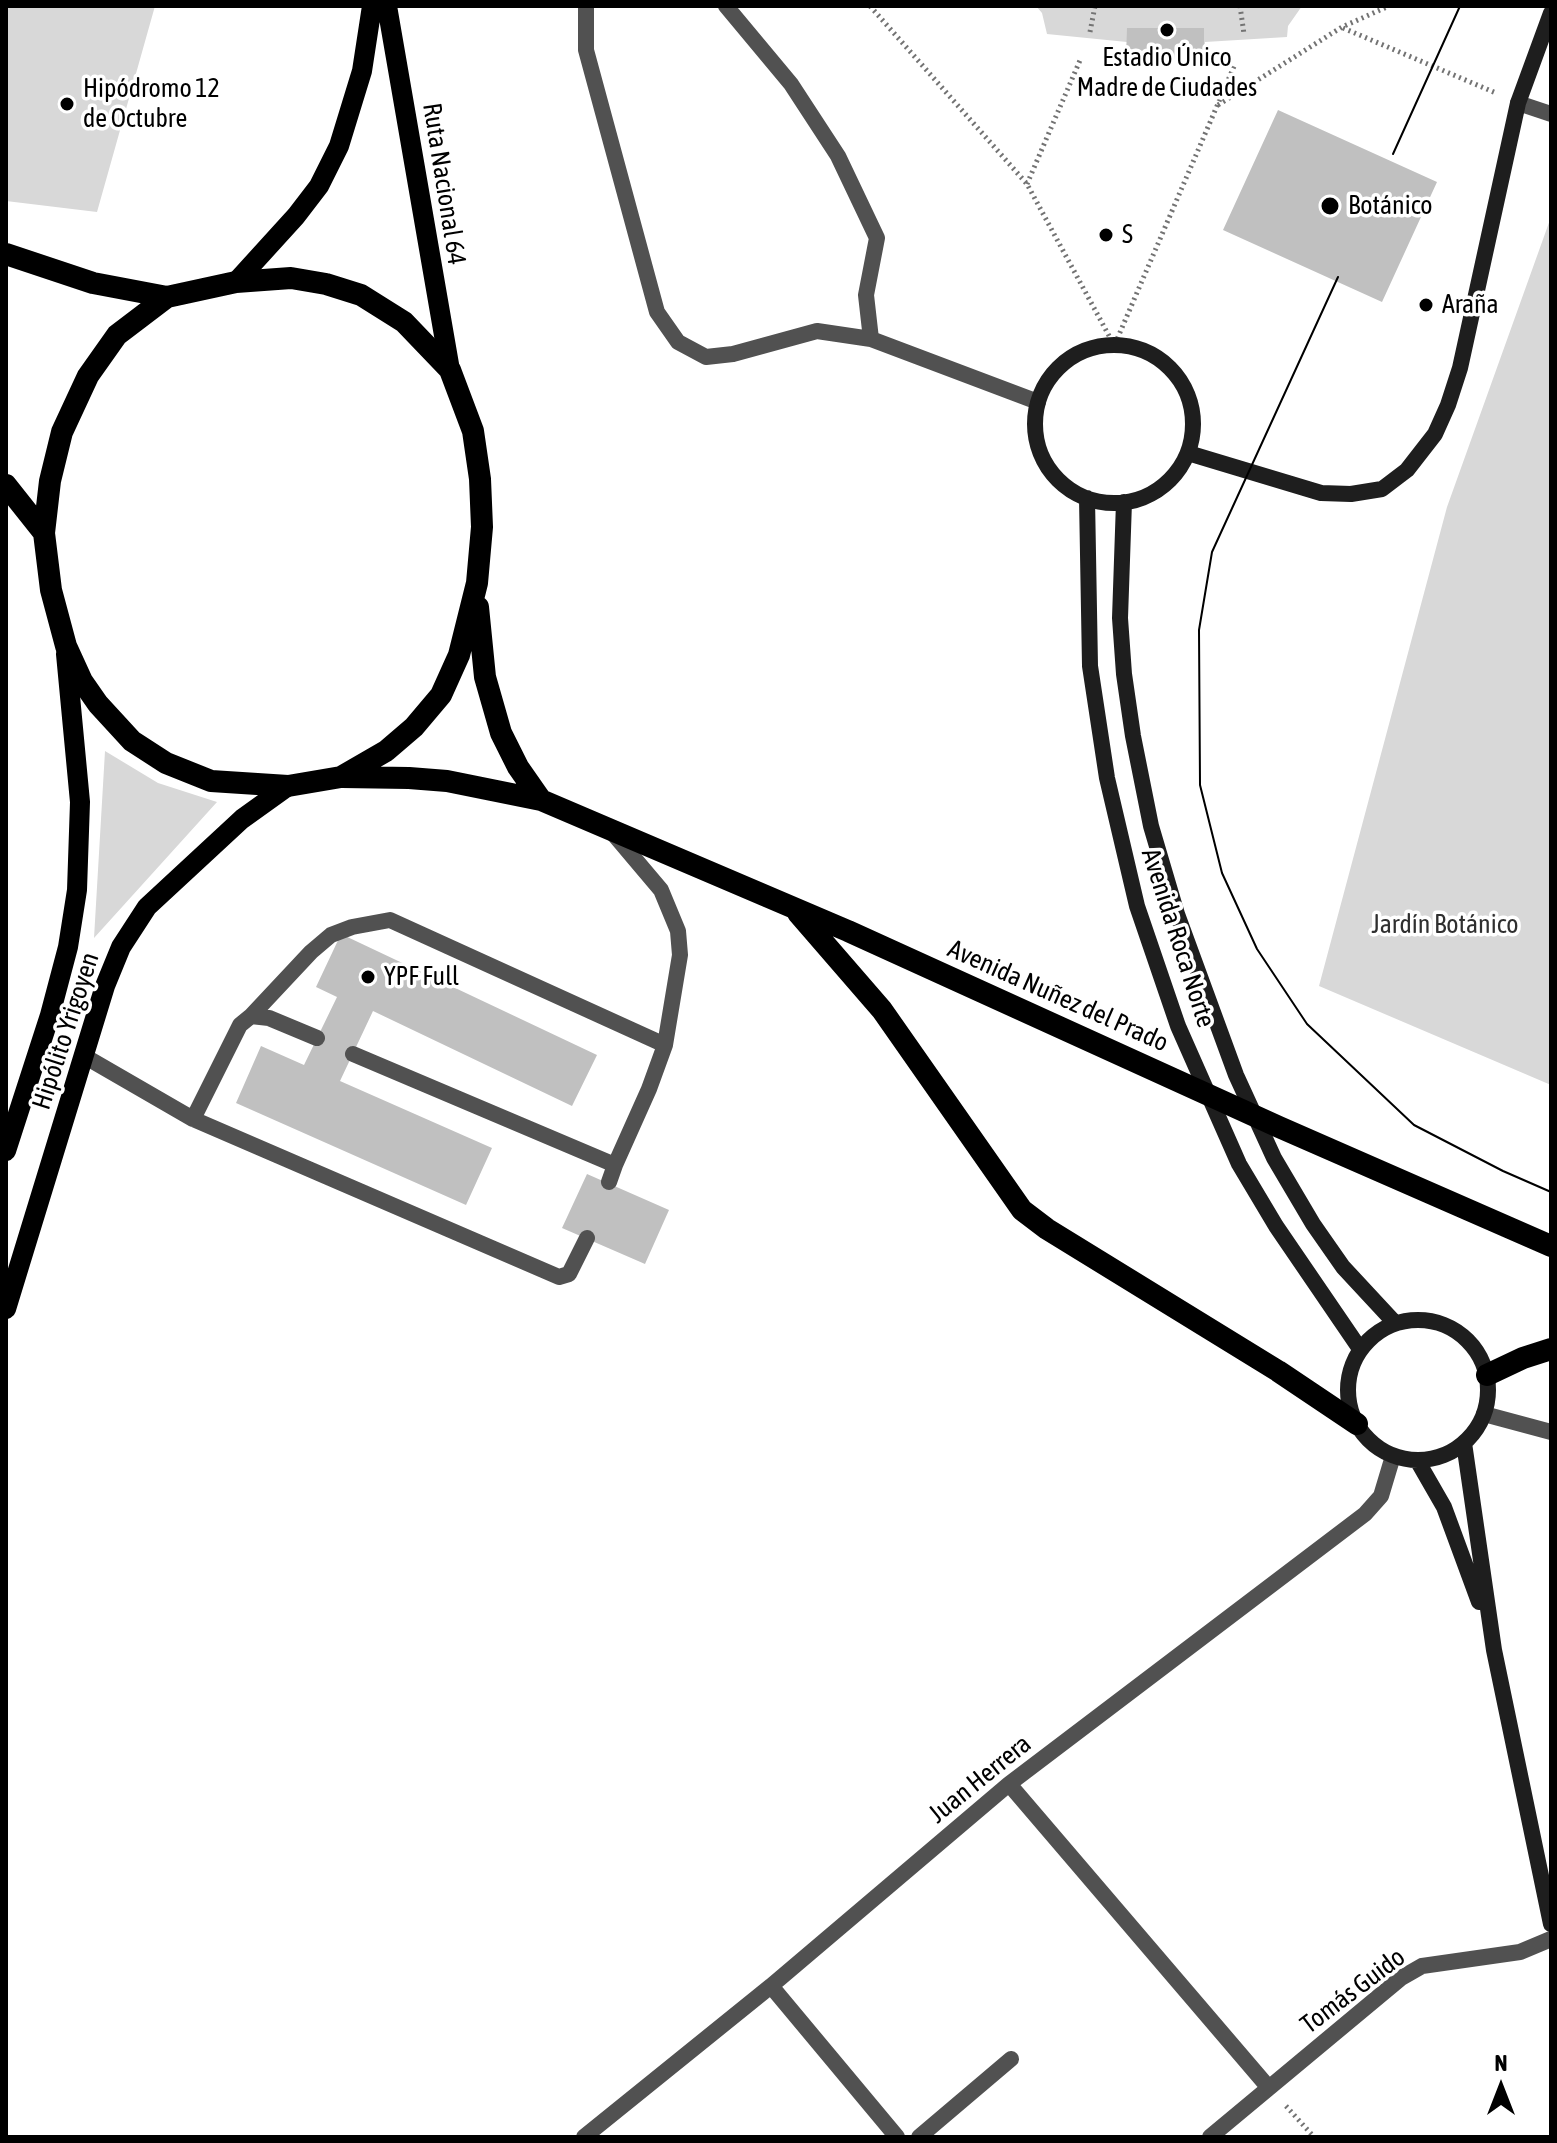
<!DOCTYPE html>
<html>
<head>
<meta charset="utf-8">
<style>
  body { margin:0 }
  #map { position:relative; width:1557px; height:2143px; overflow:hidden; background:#fff; font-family:"Asap Condensed",sans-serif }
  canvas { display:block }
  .frame { position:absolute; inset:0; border:8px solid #000; pointer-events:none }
  .north { position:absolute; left:1461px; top:2047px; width:80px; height:80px; -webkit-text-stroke:6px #fff; paint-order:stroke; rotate:0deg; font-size:22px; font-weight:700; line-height:32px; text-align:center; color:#000 }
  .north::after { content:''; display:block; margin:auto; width:28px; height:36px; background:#000; clip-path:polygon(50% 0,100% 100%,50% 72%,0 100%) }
</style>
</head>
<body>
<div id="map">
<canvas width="1557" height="2143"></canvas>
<div class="frame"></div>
<div class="north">N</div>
</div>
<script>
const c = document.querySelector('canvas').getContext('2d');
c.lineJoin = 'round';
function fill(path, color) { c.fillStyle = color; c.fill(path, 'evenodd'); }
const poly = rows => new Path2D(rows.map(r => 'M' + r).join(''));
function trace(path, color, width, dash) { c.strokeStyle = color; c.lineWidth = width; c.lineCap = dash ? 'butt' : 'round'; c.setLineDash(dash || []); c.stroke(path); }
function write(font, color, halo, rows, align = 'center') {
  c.font = font + ' "Asap Condensed",sans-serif'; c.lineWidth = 7; c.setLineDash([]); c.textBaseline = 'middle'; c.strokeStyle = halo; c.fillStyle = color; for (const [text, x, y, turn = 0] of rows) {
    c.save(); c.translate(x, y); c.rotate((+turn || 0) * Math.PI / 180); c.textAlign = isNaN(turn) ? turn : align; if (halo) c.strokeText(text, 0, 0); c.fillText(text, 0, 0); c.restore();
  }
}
fill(poly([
  [6,6,155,6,97,212,6,201],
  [1036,6,1302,6,1288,26,1287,37,1205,42,1204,59,1126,58,1127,42,1047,34,1042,13],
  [1551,217,1551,1085,1319,986,1447,507],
  [105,751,158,783,217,802,94,938]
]), '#d8d8d8');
fill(poly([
  [1127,28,1204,28,1204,59,1126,58],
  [1278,110,1437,182,1382,302,1223,230],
  [341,934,597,1055,572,1106,373,1011,340,1081,492,1148,466,1205,236,1103,261,1046,304,1065,337,997,316,987],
  [587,1174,669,1210,645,1264,562,1228]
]), '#c0c0c0');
trace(poly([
  [870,6,1027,184,1114,345],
  [1240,6,1244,34],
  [1343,28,1496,93],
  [1090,32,1095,6],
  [1218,105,1342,27,1389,6],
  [1027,184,1081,58],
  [1115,344,1235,64],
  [1286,2106,1314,2137]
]), '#737373', 5, [2, 4]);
trace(poly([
  [586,6,586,50,657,312,678,342,706,357,733,354,817,331,871,339,1038,402],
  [726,6,791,84,838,156,877,238,866,295,871,339],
  [1518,103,1551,114],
  [251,1016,311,952,331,935,352,927,390,920,665,1045],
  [353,1054,615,1165,649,1089,665,1045,680,955,678,931,661,890,612,832],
  [84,1056,193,1119,240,1025,251,1016,269,1018,317,1038],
  [193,1119,559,1277,569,1274,587,1238],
  [609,1182,615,1165]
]), '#515151', 16);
trace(poly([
  [1484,1414,1551,1432],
  [1009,1784,1269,2088],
  [771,1986,897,2137],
  [584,2137,771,1986,1009,1784,1365,1514,1381,1496,1393,1456],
  [919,2137,1011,2059],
  [1210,2137,1401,1978,1422,1966,1520,1952,1551,1939]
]), '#515151', 16);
trace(poly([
  '1035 424a79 79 0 1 1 158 0a79 79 0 1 1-158 0Z',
  [1188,453,1321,493,1351,494,1382,489,1407,470,1435,434,1448,405,1460,368,1518,103,1551,13],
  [1087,498,1090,666,1107,778,1137,906,1178,1026,1239,1164,1276,1226,1360,1349],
  [1124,502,1120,618,1124,674,1133,736,1151,826,1177,914,1236,1075,1274,1158,1313,1224,1343,1267,1395,1323],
  '1348 1390a70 70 0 1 1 140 0a70 70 0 1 1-140 0Z',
  [1464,1443,1494,1650,1551,1924],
  [1417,1460,1444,1507,1479,1602]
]), '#1e1e1e', 16);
trace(poly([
  [387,6,450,370],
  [236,282,296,216,319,186,339,146,362,71,372,6],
  [6,1151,50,1015,68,947,77,890,80,802,66,654],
  [6,1309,105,986,121,947,147,907,242,819,288,786]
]), '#000', 20);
trace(poly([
  [6,254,93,283,167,297],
  [291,278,326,284,361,295,404,322,450,370,473,431,480,479,482,527,477,583,459,655,441,695,414,727,386,751,341,777,288,786,211,781,166,763,132,741,98,704,82,681,66,646,51,590,44,533,50,481,62,432,88,376,117,335,167,297,236,282,291,278],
  [6,485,44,533],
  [478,607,485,677,501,733,518,767,541,800],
  [342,777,409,778,447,781,541,800,848,931,1279,1127,1551,1246],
  [798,913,882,1010,1022,1210,1047,1229,1278,1371,1357,1424],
  [1487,1375,1523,1358,1551,1349]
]), '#000', 22);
trace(poly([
  [1393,154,1460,6],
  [1338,277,1212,552,1199,630,1200,785,1222,873,1257,949,1307,1024,1414,1125,1503,1171,1551,1192]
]), '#000', 2);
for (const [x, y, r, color] of [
  [1167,30,8,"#000"],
  [67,104,8,"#000"],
  [1330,206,10,"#000"],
  [1106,235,8,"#000"],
  [1426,305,8,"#000"],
  [368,977,8,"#000"]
]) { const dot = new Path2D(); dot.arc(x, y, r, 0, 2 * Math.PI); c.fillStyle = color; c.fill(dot); trace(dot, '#fff', 3); }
write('26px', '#000', '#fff', [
  ["Estadio Único",1167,58,"center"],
  ["Madre de Ciudades",1167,88,"center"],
  ["Hipódromo 12",83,89],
  ["de Octubre",83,119],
  ["Botánico",1348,206],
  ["S",1122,235],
  ["Araña",1442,305],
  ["YPF Full",384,977]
], 'left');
write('26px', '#000', '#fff', [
  ["Ruta Nacional 64",444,184,81],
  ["Avenida Roca Norte",1178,938,72],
  ["Avenida Nuñez del Prado",1058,996,24],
  ["Hipólito Yrigoyen",66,1031,-72],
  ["Juan Herrera",980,1779,-39],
  ["Tomás Guido",1353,1991,-37]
]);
write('26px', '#2f2f2f', '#fff', [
  ["Jardín Botánico",1445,925]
]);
</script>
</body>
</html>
